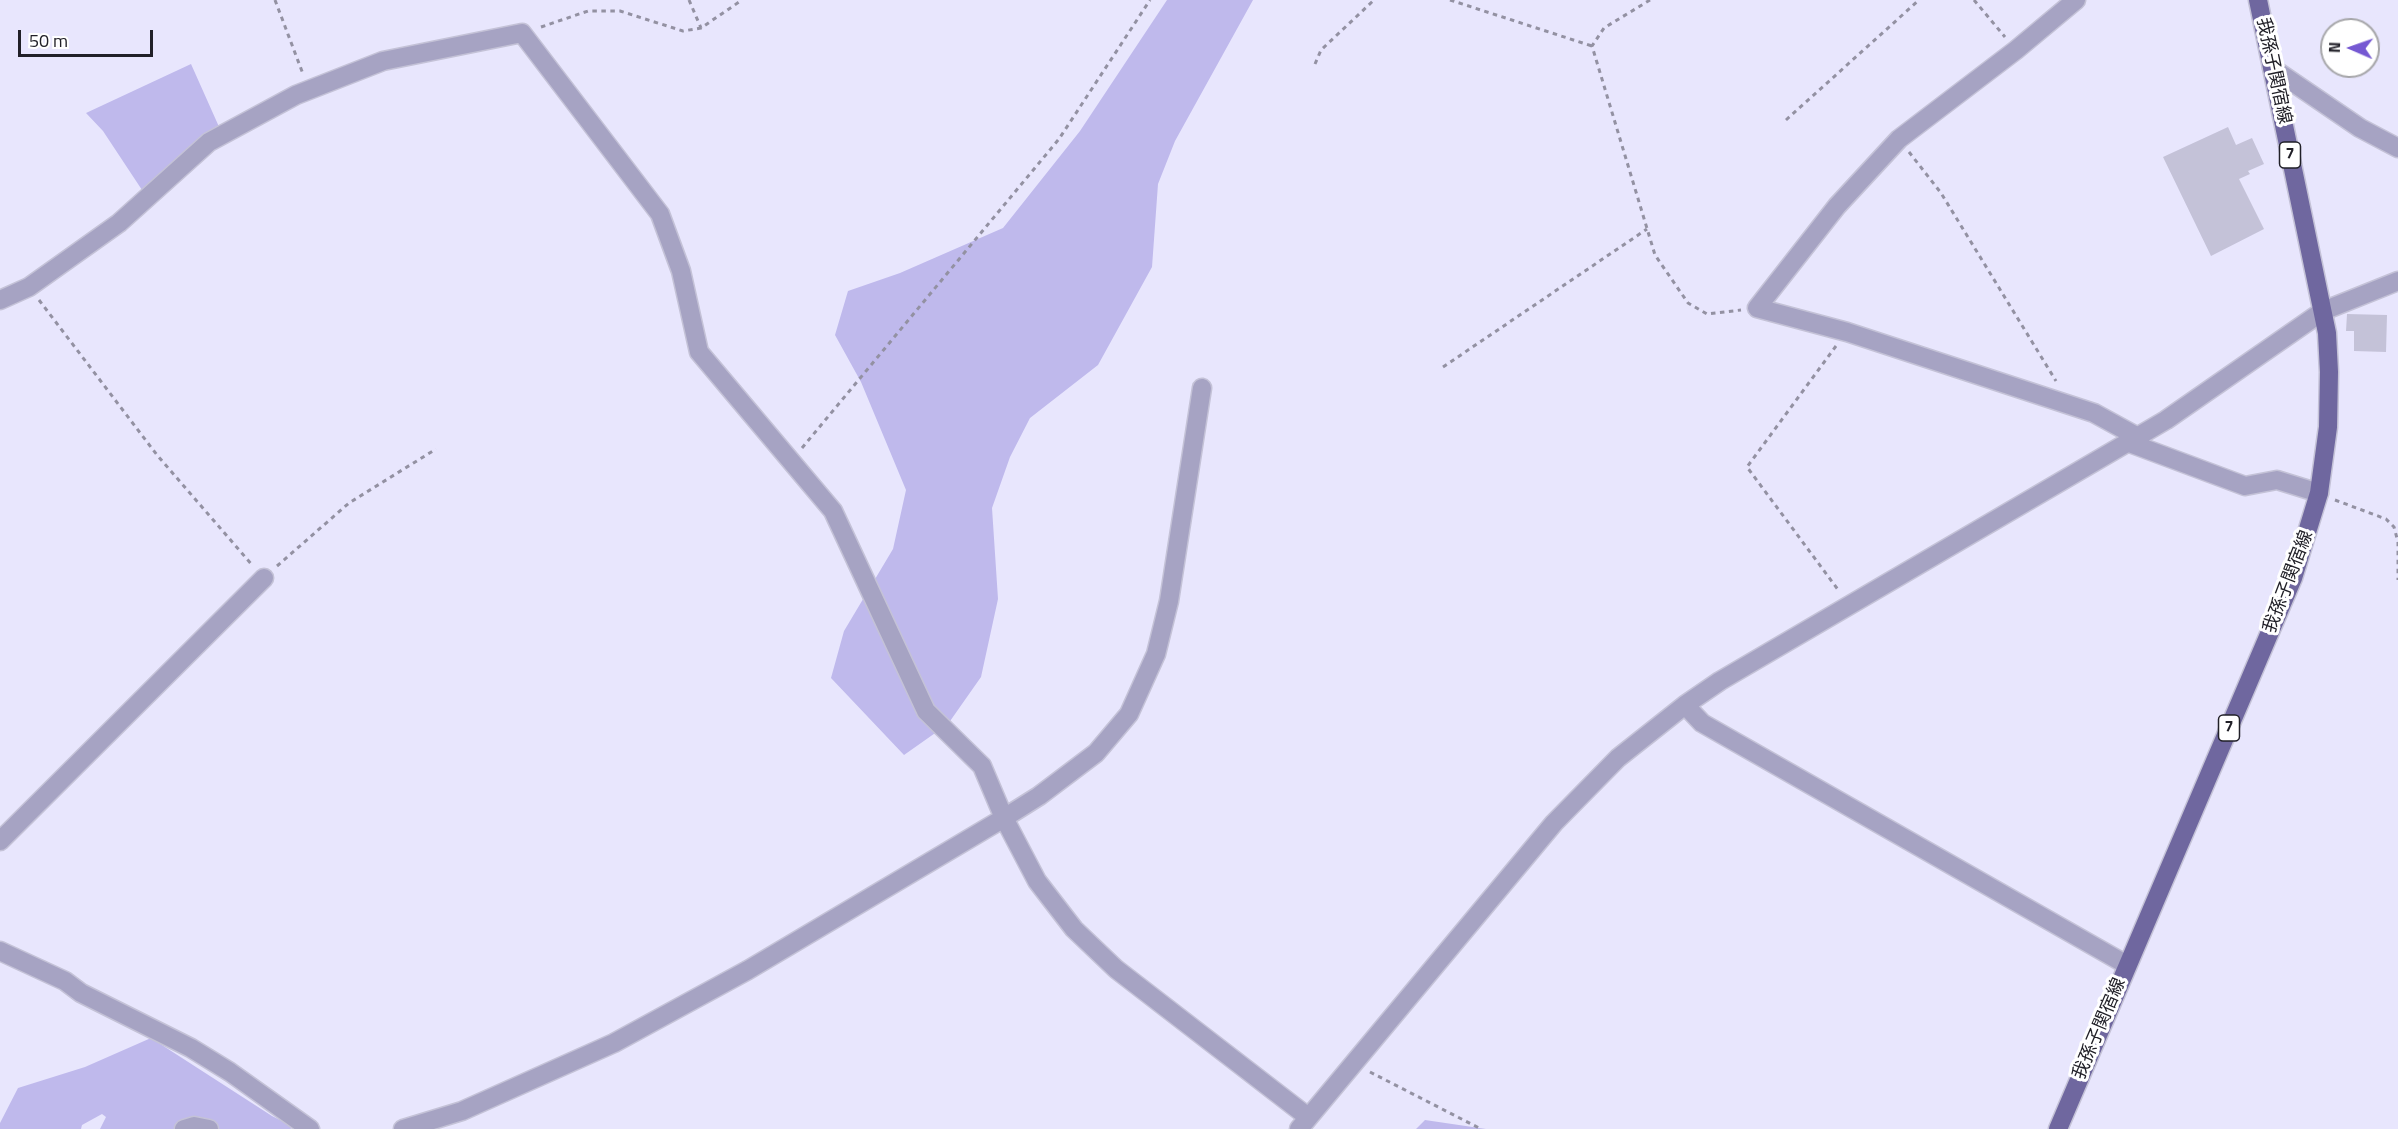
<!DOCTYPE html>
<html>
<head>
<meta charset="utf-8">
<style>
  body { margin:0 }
  #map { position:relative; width:2398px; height:1129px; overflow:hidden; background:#e8e6fd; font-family:"Titillium Web",sans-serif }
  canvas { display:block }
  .north { position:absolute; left:2320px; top:18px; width:60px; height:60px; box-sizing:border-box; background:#fff; border:2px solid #a6a6a9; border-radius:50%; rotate:272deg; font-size:16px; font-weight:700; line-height:24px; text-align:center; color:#212028 }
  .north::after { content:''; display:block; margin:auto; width:21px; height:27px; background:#7558d2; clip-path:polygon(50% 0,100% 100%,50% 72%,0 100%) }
  .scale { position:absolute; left:18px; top:30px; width:135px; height:27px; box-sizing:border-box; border:3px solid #212028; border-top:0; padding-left:8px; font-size:18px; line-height:21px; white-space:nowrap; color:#212028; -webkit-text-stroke:4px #fff; paint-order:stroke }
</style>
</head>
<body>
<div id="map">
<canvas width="2398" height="1129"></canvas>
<div class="north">N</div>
<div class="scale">50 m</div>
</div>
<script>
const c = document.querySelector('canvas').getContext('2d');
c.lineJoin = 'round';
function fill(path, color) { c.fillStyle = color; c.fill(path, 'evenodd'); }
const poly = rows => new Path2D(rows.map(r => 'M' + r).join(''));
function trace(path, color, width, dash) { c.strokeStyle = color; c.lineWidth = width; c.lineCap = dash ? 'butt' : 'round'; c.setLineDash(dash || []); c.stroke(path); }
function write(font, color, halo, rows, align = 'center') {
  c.font = font + ' "Titillium Web","Noto Sans JP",sans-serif'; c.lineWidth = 6; c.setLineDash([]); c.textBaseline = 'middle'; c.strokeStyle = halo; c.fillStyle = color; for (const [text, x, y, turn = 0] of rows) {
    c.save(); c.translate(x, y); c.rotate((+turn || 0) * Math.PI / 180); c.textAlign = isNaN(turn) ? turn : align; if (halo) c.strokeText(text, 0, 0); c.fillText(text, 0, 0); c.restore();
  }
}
fill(poly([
  [1167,0,1253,0,1175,141,1158,184,1152,267,1098,365,1030,418,1010,457,992,508,998,599,981,677,948,724,904,755,831,678,844,631,893,549,906,490,861,382,835,335,848,291,900,273,1003,228,1080,131],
  [191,64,220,129,144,193,103,131,86,113],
  [151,1038,272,1116,290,1125,291,1129,100,1129,106,1117,102,1114,82,1125,81,1129,0,1129,0,1123,18,1088,85,1067],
  [1425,1120,1486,1129,1416,1129]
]), '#bfb9ec');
fill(poly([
  [2228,127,2236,145,2252,138,2264,164,2248,171,2250,174,2239,179,2264,229,2211,256,2163,157],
  [2347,314,2387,315,2386,352,2354,351,2354,331,2346,331]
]), '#c4c2d8');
const minor = poly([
  [2076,0,2016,50,1899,139,1837,206,1757,308,1847,332,2094,413,2136,436],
  [2272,68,2360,128,2398,148],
  [0,300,29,287,119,223,209,142,296,95,383,61,522,33,660,214,681,271,699,352,833,511,926,711,982,766,1004,818,1037,881,1074,929,1116,969,1308,1117],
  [2127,442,2245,486,2277,480,2319,493],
  [1685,705,1702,723,2127,965],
  [0,841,264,578],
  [0,951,65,981,81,993,191,1048,230,1072,310,1129],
  [184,1129,194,1126,209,1129],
  [403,1129,462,1111,614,1043,748,970,1004,818,1039,796,1096,753,1129,714,1156,654,1169,601,1202,388],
  [1299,1129,1554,823,1618,758,1685,705,1720,681,2166,420,2323,311,2398,281]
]);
const major = poly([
  [2058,1129,2293,578,2319,493,2328,427,2329,372,2327,333,2258,0]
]);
trace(minor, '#c4c2d7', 21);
trace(major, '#c4c2d7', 21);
trace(poly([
  [275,0,303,74],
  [689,0,701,28],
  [1450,0,1592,46],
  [1650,0,1604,28,1592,46,1655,255,1688,303,1707,314,1741,310],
  [1974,0,2005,37],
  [541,27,588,11,620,11,683,31,701,28,742,0],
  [1315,64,1321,50,1374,0],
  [1786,120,1919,0],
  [1909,152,1941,193,2056,381],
  [39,300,157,455,253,566],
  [1836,346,1747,467,1839,591],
  [1443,367,1647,229],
  [802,448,1059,139,1150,0],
  [2335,500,2386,519,2394,527,2398,542,2398,580],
  [277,566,349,503,436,449],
  [1370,1072,1481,1129]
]), '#9391a2', 3, [4.5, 4.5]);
trace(minor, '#a6a3c3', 18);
trace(major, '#6f679f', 18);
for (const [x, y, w] of [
  [2290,155,21],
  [2229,728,21]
]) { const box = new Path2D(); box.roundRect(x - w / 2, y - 13, w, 26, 4.5); c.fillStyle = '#fff'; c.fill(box); trace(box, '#212028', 1.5); }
write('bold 16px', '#212028', null, [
  ["7",2290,155],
  ["7",2229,728]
]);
write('18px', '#212028', '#fff', [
  ["我孫子関宿線",2273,71,78],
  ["我孫子関宿線",2289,582,-69],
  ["我孫子関宿線",2100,1029,-67]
]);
</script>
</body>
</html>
